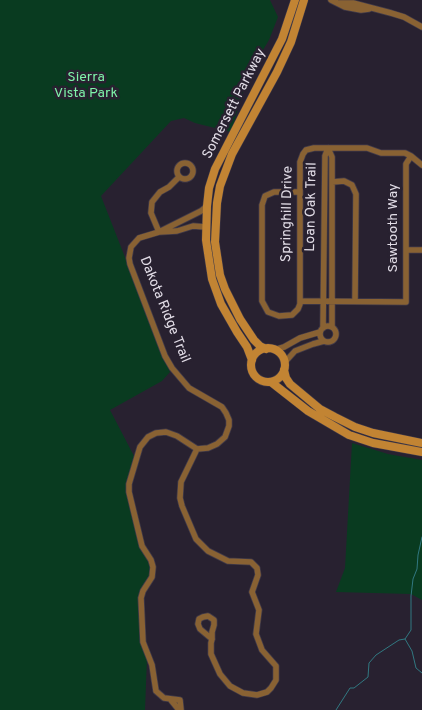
<!DOCTYPE html>
<html>
<head>
<meta charset="utf-8">
<style>
  body { margin:0 }
  canvas { display:block; background:#282130 }
</style>
</head>
<body>
<canvas width="422" height="710"></canvas>
<script>
const c = document.querySelector('canvas').getContext('2d');
c.lineJoin = 'round';
function fill(path, color) { c.fillStyle = color; c.fill(path, 'evenodd'); }
const poly = rows => new Path2D(rows.map(r => 'M' + r).join(''));
function trace(path, color, width, dash) { c.strokeStyle = color; c.lineWidth = width; c.lineCap = dash ? 'butt' : 'round'; c.setLineDash(dash || []); c.stroke(path); }
function write(font, color, halo, rows, align = 'center') {
  c.font = font + ' Overpass,sans-serif'; c.lineWidth = 5; c.setLineDash([]); c.textBaseline = 'middle'; c.strokeStyle = halo; c.fillStyle = color; for (const [text, x, y, turn = 0] of rows) {
    c.save(); c.translate(x, y); c.rotate((+turn || 0) * Math.PI / 180); c.textAlign = isNaN(turn) ? turn : align; if (halo) c.strokeText(text, 0, 0); c.fillText(text, 0, 0); c.restore();
  }
}
fill(poly([
  [0,0,270,0,278,17,269,40,248,75,231,132,195,123,184,118,171,121,101,196,170,372,162,381,110,410,134,456,127,487,152,569,149,579,140,591,138,604,141,642,147,658,145,710,0,710],
  [352,443,388,454,422,460,422,600,411,594,336,592,345,568]
]), '#093b20');
trace(poly([
  [422,537,418,555,417,569,413,579,411,596,411,630,405,639,412,651,416,668,422,673],
  [336,710,350,688,354,688,368,677,369,663,376,655,399,640,405,639]
]), '#317881', 1);
const minor = poly([
  [331,0,345,7,361,10,369,9],
  [338,3,353,3,391,13,404,17,422,27],
  [328,148,332,157,332,327],
  '177 171a8 8 0 1 1 16 0a8 8 0 1 1-16 0Z',
  [332,182,344,181,352,185,356,194,355,301],
  [300,192,274,192,265,196,262,205,262,301,268,312,279,316,292,315,298,309,300,304,300,162,303,154,306,150,314,148,367,148,381,153,405,153,411,156,422,165],
  [159,232,151,213,152,202,160,192,169,187,179,177],
  [159,232,177,231,193,226,206,227],
  [407,250,422,250],
  [300,301,406,302,406,164,411,156],
  '320 334a8 8 0 1 1 16 0a8 8 0 1 1-16 0Z',
  [323,328,325,156,328,148],
  [274,350,284,347,300,338,320,332],
  [285,362,295,351,313,344,324,341],
  [197,449,181,482,180,498,182,506,196,539,208,551,228,561,251,562,257,568,258,575,252,592,259,610,256,634,262,650,276,666,276,680,271,688,267,692,257,695,243,693,230,686,220,674,211,654,211,643,212,639,212,632,214,625,214,620,208,616,203,617,199,619,198,624,200,629,212,639],
  [170,699,179,710],
  [181,710,180,700,164,698,156,691,152,665,143,642,141,598,143,591,152,577,153,567,151,560,142,546,129,492,129,484,140,447,148,437,156,433,166,432,177,436,197,449,208,448,217,444,225,437,229,426,229,420,226,413,222,407,189,388,172,368,165,356,130,264,129,258,131,247,139,238,159,232,201,211,207,206]
]);
const secondary = poly([
  '251 365a17 17 0 1 1 34 0a17 17 0 1 1-34 0Z',
  [266,349,260,346,254,340,240,319,225,289,220,275,215,242,217,203,220,186,232,154,277,72,291,42,304,0],
  [252,360,247,347,237,332,221,304,212,279,206,240,207,206,209,188,215,169,282,39,295,0],
  [284,370,286,378,290,384,320,409,335,417,355,427,373,433,422,443],
  [271,382,308,411,349,435,373,443,422,452]
]);
trace(minor, '#423b49', 7);
trace(secondary, '#423b49', 9);
trace(minor, '#896233', 5.5);
trace(secondary, '#c28433', 8);
write('14px', '#7ff4aa', '#282130', [
  ["Sierra",86,78],
  ["Vista Park",86,94]
]);
write('14px', '#e1dce6', '#282130', [
  ["Somersett Parkway",235,104,-63],
  ["Loan Oak Trail",312,207,-89],
  ["Springhill Drive",288,214,-89],
  ["Sawtooth Way",394,228,-90],
  ["Dakota Ridge Trail",164,310,68]
]);
</script>
</body>
</html>
